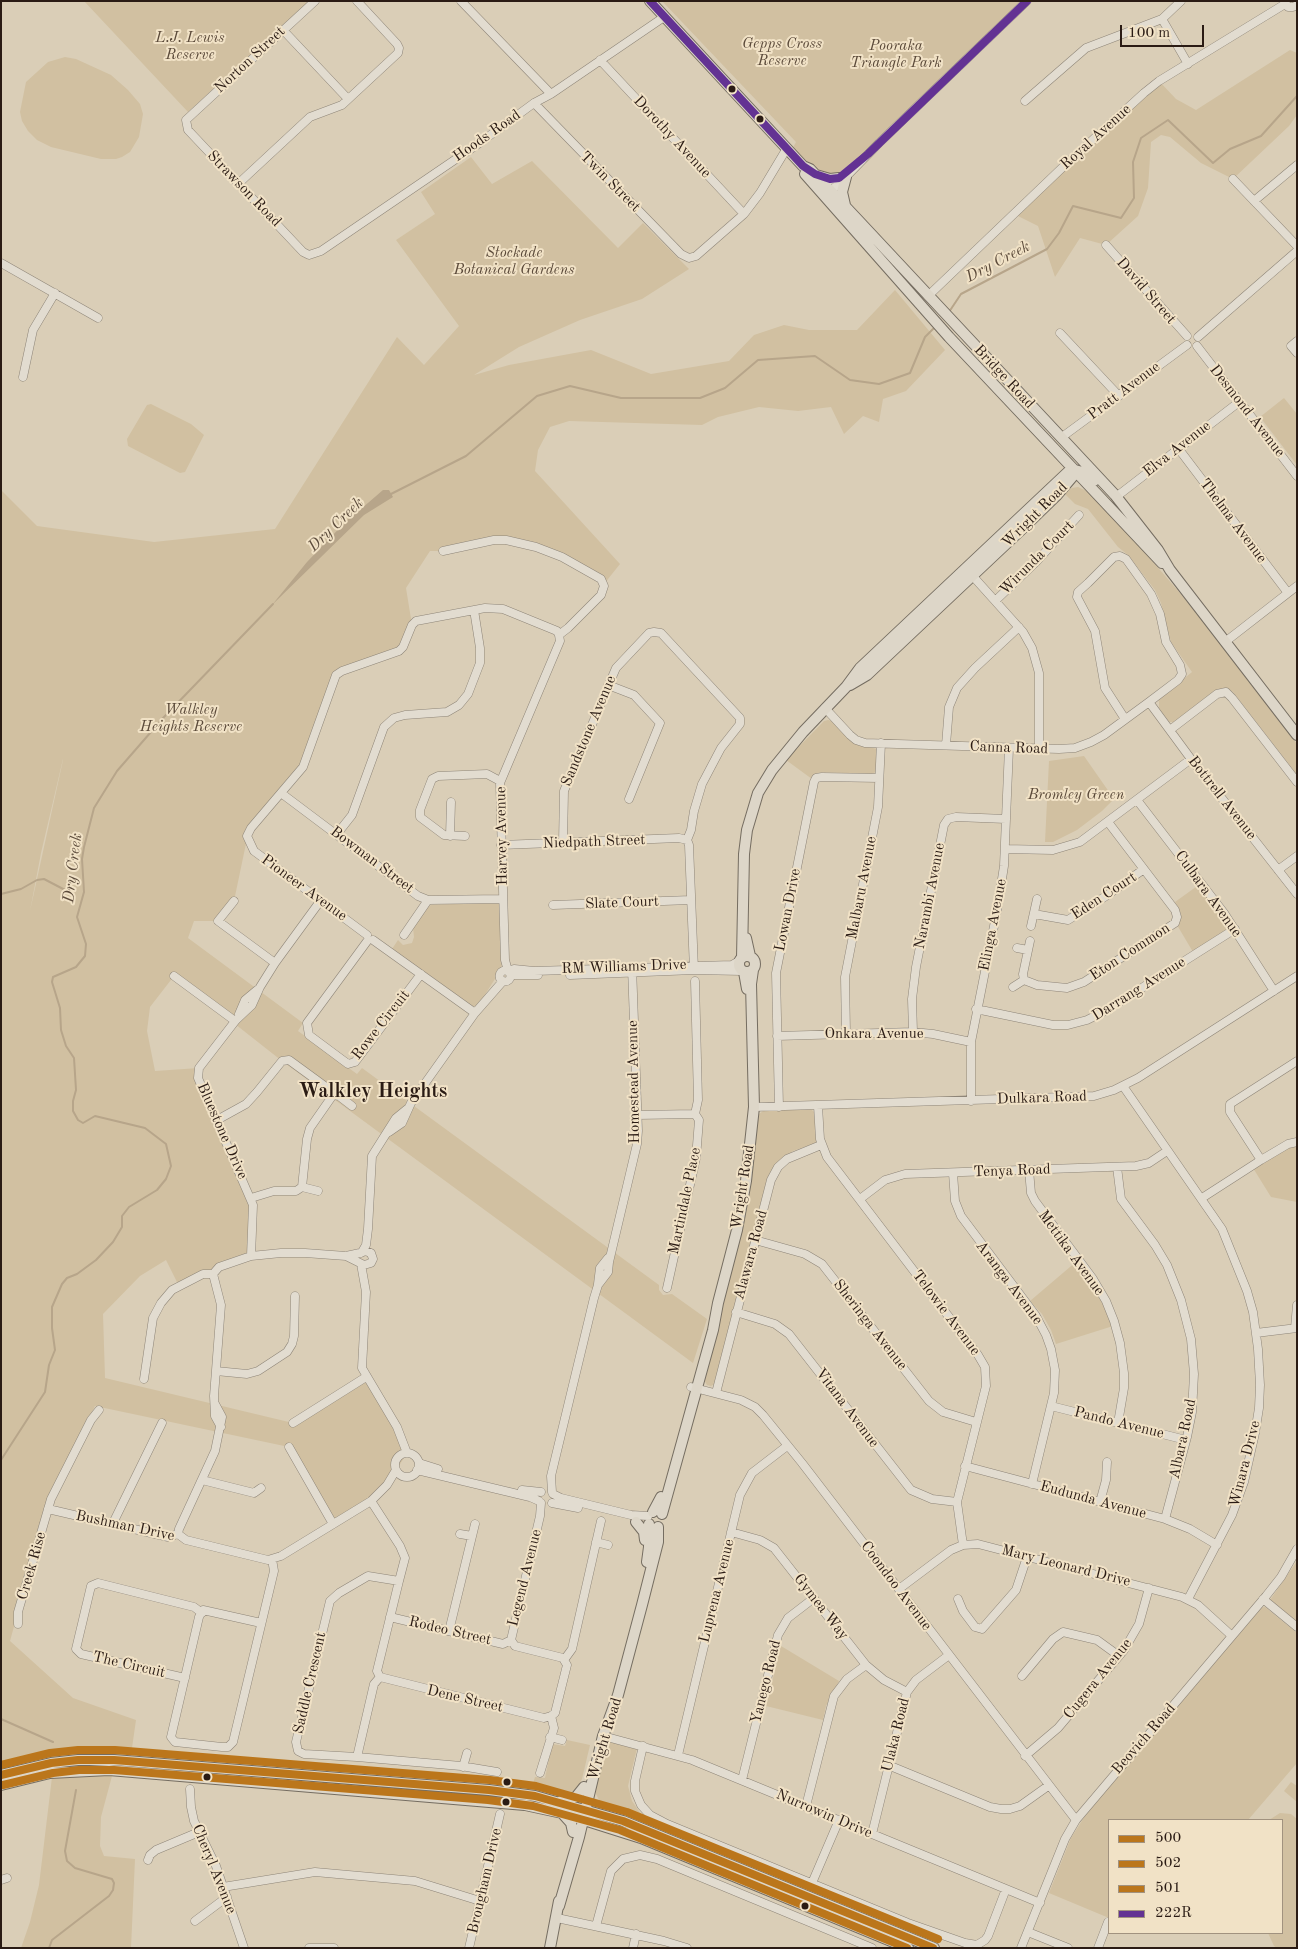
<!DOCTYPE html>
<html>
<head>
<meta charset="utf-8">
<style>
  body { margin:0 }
  #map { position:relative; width:1298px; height:1949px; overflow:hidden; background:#daceb7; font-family:"Old Standard TT",serif }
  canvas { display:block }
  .frame { position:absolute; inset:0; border:2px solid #2a1b14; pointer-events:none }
  .legend { position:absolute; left:1108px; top:1819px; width:175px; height:115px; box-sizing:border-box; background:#f1e2c6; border:1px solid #a1927f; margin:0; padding:6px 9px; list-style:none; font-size:15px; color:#2a1b14 }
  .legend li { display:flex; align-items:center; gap:10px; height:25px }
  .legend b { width:25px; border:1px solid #a1927f }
  .scale { position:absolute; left:1120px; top:25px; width:84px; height:22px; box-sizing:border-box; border:2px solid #2a1b14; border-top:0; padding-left:6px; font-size:15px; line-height:18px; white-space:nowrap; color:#2a1b14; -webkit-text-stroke:4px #f1e2c6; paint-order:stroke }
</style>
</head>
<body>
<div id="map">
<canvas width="1298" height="1949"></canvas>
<div class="frame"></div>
<ul class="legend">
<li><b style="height:6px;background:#bb761b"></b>500</li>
<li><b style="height:6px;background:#bb761b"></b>502</li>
<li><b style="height:6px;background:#bb761b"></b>501</li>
<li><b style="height:6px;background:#633293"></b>222R</li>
</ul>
<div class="scale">100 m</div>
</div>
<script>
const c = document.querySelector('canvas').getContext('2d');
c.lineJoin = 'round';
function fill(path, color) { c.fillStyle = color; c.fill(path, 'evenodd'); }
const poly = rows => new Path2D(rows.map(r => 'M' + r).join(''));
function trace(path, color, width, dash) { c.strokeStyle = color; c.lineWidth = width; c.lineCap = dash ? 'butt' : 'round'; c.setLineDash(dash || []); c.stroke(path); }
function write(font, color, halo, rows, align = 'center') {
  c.font = font + ' "Old Standard TT",serif'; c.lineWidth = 4; c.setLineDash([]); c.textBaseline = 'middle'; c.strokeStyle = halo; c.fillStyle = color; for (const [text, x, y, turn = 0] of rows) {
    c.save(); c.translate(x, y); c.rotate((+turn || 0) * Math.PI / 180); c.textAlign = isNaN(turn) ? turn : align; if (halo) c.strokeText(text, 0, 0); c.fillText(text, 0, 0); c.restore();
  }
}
fill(poly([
  [84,1,310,1,188,112],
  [662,1,1028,1,868,154,839,178,826,178,790,153,796,142],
  [1290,50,1297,53,1297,115,1289,126,1233,179,1201,163,1170,137,1161,135,1151,142,1148,188,1138,216,1106,245,1080,238,1055,277,1038,226,1014,214,1159,81,1176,99,1196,110],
  [65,57,76,59,111,75,128,90,140,104,143,114,139,137,130,152,122,157,116,159,101,159,51,147,37,140,28,131,22,121,20,112,26,82,48,62],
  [471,157,492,184,532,161,618,248,643,223,689,269,642,299,580,320,519,347,474,375,509,365,591,350,651,374,729,361,754,335,784,325,809,330,857,330,895,290,945,350,906,391,883,399,879,422,863,416,844,434,831,407,798,411,759,407,718,417,702,425,569,421,550,427,538,450,535,471,620,564,604,584,543,549,494,540,443,551,430,551,406,588,412,625,401,649,338,673,303,767,248,834,234,901,218,921,194,921,188,938,303,1023,298,1031,357,1074,362,1068,659,1285,659,1290,663,1295,672,1294,707,1319,693,1363,282,1061,174,976,150,1007,147,1031,155,1071,199,1068,198,1078,253,1205,251,1256,179,1286,166,1260,140,1276,103,1314,105,1378,293,1423,365,1375,407,1453,387,1485,333,1524,289,1447,95,1406,49,1499,10,1641,73,1698,136,1720,130,1762,56,1762,1,1775,1,490,37,526,154,542,275,529,397,337,424,365,459,326,396,240,435,214,421,192],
  [63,759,63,760,30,911,41,853],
  [1284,398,1297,414,1297,465,1260,417],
  [151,404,191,424,204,435,185,472,180,473,128,446,127,439,147,405],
  [1078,487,1091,493,1142,549,1185,599,1297,744,1297,775,1233,692,1229,689,1218,689,1174,722,1169,722,1159,708,1159,699,1192,672,1171,642,1161,603,1155,590,1128,555,1118,547,1088,509,1075,504,1064,493,1072,488],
  [828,720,832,721,865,746,877,749,878,753,876,772,871,774,822,772,816,774,812,779,786,760,824,721],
  [1084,756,1114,799,1102,811,1077,830,1053,842,1045,842,1049,761],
  [1200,884,1229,926,1227,930,1193,952,1177,925,1181,914,1175,902],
  [494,902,498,903,501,907,503,960,500,971,479,1004,476,1006,470,1006,392,949,398,940,403,945,412,943,414,937,413,927,426,908,431,905],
  [811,1109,816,1114,817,1140,816,1143,793,1151,785,1157,771,1172,716,1383,711,1386,707,1385,703,1378,748,1201,758,1115,763,1111],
  [1297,1144,1297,1202,1271,1197,1253,1168,1287,1147],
  [1077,1261,1103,1301,1113,1326,1056,1344,1051,1330,1042,1314,1030,1301],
  [1297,1561,1297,1622,1270,1600],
  [1265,1607,1297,1633,1297,1763,1248,1820,1109,1820,1109,1918,1049,1893,1071,1838,1092,1805,1259,1608],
  [781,1646,839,1681,826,1706,823,1720,766,1706],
  [567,1740,590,1745,582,1779,576,1791,569,1795,561,1796,531,1790,535,1777,545,1778,552,1744,565,1746],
  [607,1741,637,1748,628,1786,632,1801,643,1817,649,1820,647,1823,608,1809,600,1802,595,1792],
  [106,1775,112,1776,101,1817,100,1846,104,1856,135,1859,131,1948,21,1948,30,1922,39,1885,52,1777],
  [1291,1782,1297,1786,1297,1802,1284,1791],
  [1280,1813,1291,1814,1297,1819,1297,1948,1277,1948,1274,1946,1268,1933,1282,1933,1282,1820,1269,1820]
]), '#d1c0a1');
fill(poly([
  [383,490,389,490,393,497,364,515,272,605,307,562,354,513,361,509]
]), '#b7a58a');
trace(poly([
  [949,312,961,294,1047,249,1059,233,1073,206,1121,218,1134,198,1133,162,1141,138,1168,120,1213,163,1230,149,1261,136,1297,96],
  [389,495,466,456,537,396,570,386,621,398,700,398,725,388,758,360,815,356,850,380,879,384,910,373,925,337,935,327],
  [1,894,21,889,37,880,44,879,67,891],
  [1,1460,45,1392,49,1365,55,1350,52,1328,52,1307,62,1284,67,1278,77,1274,96,1260,113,1242,122,1227,122,1216,129,1207,157,1190,166,1179,171,1166,166,1144,145,1128,95,1116,83,1123,78,1120,73,1111,73,1101,76,1090,74,1058,66,1046,61,1030,60,1008,52,982,53,977,76,967,85,956,86,944,77,917,84,892,82,859,84,847,94,808,117,771,164,717,273,604],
  [1,1719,53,1742],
  [49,1948,52,1940,109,1896,113,1890,114,1883,112,1879,75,1868,67,1861,65,1851,76,1790]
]), '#b7a58a', 2);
const minor = poly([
  [315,1,186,120,188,130,303,252,309,255,321,251,481,142,534,103,551,94,664,17],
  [461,1,551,94],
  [1284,1,1288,7,1293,7,1297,5],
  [1162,19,1188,64],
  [283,30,348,99],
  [600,60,744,214],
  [1025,101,1086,48,1162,19,1181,1],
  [534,103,681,254,689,258,696,256,744,214,760,193,787,148],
  [1233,179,1297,246],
  [239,183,310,117,342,105,398,53,399,48,397,44,357,1],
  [827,192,837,186,879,143,1027,1],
  [1254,201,1297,165],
  [1106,245,1187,336],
  [1,263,98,318],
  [928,296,1064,166,1144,93,1159,81,1285,4],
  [1060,333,1119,396],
  [1198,337,1297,251],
  [1297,341,1291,346,1297,353],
  [1197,346,1297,476],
  [23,377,33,330,55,293],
  [1062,437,1187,345],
  [1178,448,1288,593],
  [1116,497,1239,402],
  [443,551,494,540,506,540,536,547,562,557,601,579,604,586,601,595,568,628,559,635],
  [970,573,1023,632,1032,648,1039,673,1039,749],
  [995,601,1036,562,1079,515],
  [1225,642,1297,586],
  [608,685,634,695,660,723,629,799],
  [1149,702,1191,759,1297,894],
  [825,708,850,735,856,740,865,743,1059,749,1075,748,1091,742,1104,735,1149,702,1178,680,1182,674,1180,665,1166,642,1160,614,1151,594,1126,559,1120,556,1114,557,1088,583,1078,592,1077,597,1095,631,1105,688,1125,719],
  [1170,730,1217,694,1226,692,1232,698,1297,782],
  [946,745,949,707,957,688,975,668,1019,627],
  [281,793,418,896,428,900,502,899],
  [1137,800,1224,913,1274,991],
  [337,834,352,815,384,727,394,718,405,715,447,712,459,705,468,694,480,663,480,648,474,610],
  [450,836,451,802],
  [465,836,444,835,420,817,420,810,432,779,438,776,487,774,500,781],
  [563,843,564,791,613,675,616,668,649,633,654,632,661,633,740,718,740,724,721,748,702,784,694,811,691,830,687,840,689,845,694,970],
  [501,845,679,838,687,840],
  [1005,849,1053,850,1080,842,1191,759],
  [1278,870,1297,856],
  [234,901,218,921,275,963],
  [553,905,691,900],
  [1034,914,1068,920,1106,896,1144,869],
  [1031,926,1037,899],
  [367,935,254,851,247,836,251,828,303,767,336,675,342,671,399,651,403,647,412,625,416,621,485,608,503,609,557,631,559,635],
  [404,935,428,900],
  [368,940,307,1023,309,1035,348,1064,355,1062,421,974],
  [373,940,475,1013],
  [1030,941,1023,974,1024,980,1037,985,1067,988,1084,982,1175,923,1177,917,1175,910,1108,822],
  [1017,948,1028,950],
  '499.5 976a5.5 5.5 0 1 1 11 0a5.5 5.5 0 1 1-11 0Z',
  [508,971,505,960,500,783,560,641,559,635],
  [508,971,514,969,534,971,732,965,739,961],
  [511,975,538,975],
  [570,975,694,970,742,971],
  [174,976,235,1021],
  [1013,987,1024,980],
  [976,1009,1053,1025,1068,1025,1087,1020,1107,1010,1235,929],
  [239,1014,245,1000,257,990],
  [913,1032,912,999,916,967,944,825,948,819,956,817,1006,819],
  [846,1033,845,977,878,807,881,743],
  [777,1036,913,1032,933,1034,971,1042],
  [1123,1086,1222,1229,1247,1291,1253,1312,1258,1349,1260,1385,1259,1408,1255,1433,1244,1482,1232,1515,1188,1599],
  [971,1101,971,1042,997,911,1004,866,1009,748],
  [818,1106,820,1139,827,1157,978,1355,985,1367,986,1386,957,1502,963,1545],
  [754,1107,1094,1096,1114,1090,1138,1078,1297,976],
  [779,1107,776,973,814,782,816,778,822,777,879,778],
  [637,1115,695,1114],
  [217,1120,246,1104,257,1092,282,1061,289,1060,330,1090,333,1095,339,1096,352,1106],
  [389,1132,402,1123,411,1103,475,1013,503,981],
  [1261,1160,1230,1112,1230,1104,1297,1061],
  [1117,1167,1121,1199,1155,1245,1167,1265,1181,1300,1191,1339,1194,1374,1192,1412,1187,1437,1165,1519],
  [1029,1170,1031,1193,1035,1201,1093,1279,1106,1301,1114,1321,1120,1343,1124,1373,1124,1388,1118,1423],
  [953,1173,955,1201,961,1216,1036,1316,1046,1335,1051,1349,1055,1370,1054,1393,1032,1484],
  [302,1187,318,1191],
  [251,1198,274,1191,296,1191,302,1187,307,1139,310,1128,333,1095],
  [1202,1198,1261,1160,1288,1144,1297,1142],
  [860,1199,885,1180,905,1174,1136,1166,1149,1163,1167,1151],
  [755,1240,805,1254,822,1264,929,1401,943,1412,976,1422],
  [362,1252,366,1245,368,1229,372,1156,396,1118,407,1109],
  [251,1256,253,1205,198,1078,199,1068,236,1020,252,1005,260,987,275,963,321,900],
  [346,1256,364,1265,371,1263,373,1259,371,1253,365,1251,361,1253],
  [361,1264,366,1292,362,1368,397,1427,407,1453],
  [213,1274,221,1305,214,1396,215,1416,221,1427],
  [598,1284,600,1268,608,1258],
  [667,1288,696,1158,699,1120,695,1114,698,1100,695,981],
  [736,1312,775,1324,789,1334,911,1490,932,1499,957,1502],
  [1295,1328,1297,1305],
  [1256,1333,1297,1328],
  [216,1371,247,1374,258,1371,287,1352,292,1344,294,1336,295,1296],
  [144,1379,153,1318,161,1303,172,1290,203,1274,213,1274,219,1267,251,1256,281,1253,305,1253,346,1256,360,1253],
  [691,1387,741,1400,755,1407,763,1415,802,1463,1076,1820],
  [716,1393,771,1180,778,1167,787,1159,821,1145],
  [1051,1406,1186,1440],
  [293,1423,366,1377],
  [289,1447,333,1524],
  '395 1465a12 12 0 1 1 24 0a12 12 0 1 1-24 0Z',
  [419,1463,438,1469],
  [965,1466,1165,1519,1190,1529,1217,1545],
  [417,1470,530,1497,539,1501],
  [202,1480,254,1493,261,1488],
  [522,1490,541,1492],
  [552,1492,551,1476,594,1298,598,1285,608,1272,609,1262,637,1144,638,1131,632,967],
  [553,1494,561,1498,631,1515,648,1516],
  [371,1501,400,1546,405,1558,399,1581,368,1576,339,1593,330,1601,296,1742,298,1751,304,1754,357,1757,374,1684,380,1677,377,1671,399,1581],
  [1100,1502,1106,1480,1107,1462],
  [552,1503,578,1508],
  [48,1509,168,1537,178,1534,186,1540,268,1560,281,1556,371,1501,387,1485,396,1470],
  [113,1523,162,1423],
  [731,1532,760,1540,774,1548,866,1665,884,1680,907,1692],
  [178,1534,179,1529,215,1451,222,1417,215,1404],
  [460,1534,472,1536],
  [596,1542,608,1545],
  [899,1589,951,1550,963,1545,978,1544,1182,1597,1198,1605,1232,1636],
  [958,1599,963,1611,975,1627,982,1629,1016,1590,1027,1557],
  [1263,1599,1297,1627],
  [390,1617,503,1644,511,1640,515,1646,563,1658,564,1660],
  [261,1623,203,1610,199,1617,171,1737,175,1742,222,1747,228,1747,233,1742,274,1571,272,1559],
  [18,1624,18,1612,51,1499,91,1420,99,1410],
  [449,1631,475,1524],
  [511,1640,540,1516,541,1503],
  [1022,1676,1053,1639,1063,1632,1097,1640,1119,1656],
  [380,1677,544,1718,551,1716],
  [185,1678,81,1654,76,1649,91,1586,98,1583,194,1607,202,1613],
  [603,1736,692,1760,1040,1903],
  [550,1737,562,1740],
  [643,1746,635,1781,635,1791,641,1805,650,1815,667,1824,908,1923,965,1943,977,1945,985,1940,988,1936,1006,1889],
  [678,1755,740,1495,752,1473,787,1446],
  [1025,1756,1058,1728,1124,1650,1139,1624,1149,1588],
  [357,1757,461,1766,497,1772],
  [888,1765,990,1807,1001,1809,1010,1809,1020,1806,1048,1786],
  [463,1767,467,1753],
  [540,1773,554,1728,551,1716,555,1713,567,1665,564,1660,572,1649,601,1521],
  [742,1780,778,1635,788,1618,814,1598],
  [190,1789,191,1807,194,1821,216,1866,244,1948],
  [806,1806,834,1696,847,1679,866,1665],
  [872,1834,907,1692,916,1680,949,1655],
  [148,1860,150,1855,156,1850,199,1832],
  [1,1880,7,1878],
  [812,1883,839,1820],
  [223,1887,315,1872,415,1881,480,1901],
  [557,1918,664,1941,687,1948],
  [195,1921,227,1897],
  [596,1926,611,1871,623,1859,640,1855,657,1859,872,1948],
  [1028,1932,1068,1948],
  [309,1948,334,1948],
  [469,1948,500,1814],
  [633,1948,636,1934],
  [1021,1948,1065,1839,1076,1820,1266,1596,1281,1577,1297,1549],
  [1098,1948,1108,1922]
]);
const major = poly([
  [650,1,803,166,810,169,858,220,1115,495,1158,550,1170,570,1297,735],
  [805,174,949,337,1162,563],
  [816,175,830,179,839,178],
  [845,205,842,192,846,177],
  [850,685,867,675,1022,529,1056,496,1073,476,1074,472],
  [746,938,750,956],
  '739 964a8 8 0 1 1 16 0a8 8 0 1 1-16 0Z',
  [742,958,744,854,747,830,758,793,772,770,803,732,846,687,860,668,1068,472,1075,470,1086,473,1094,481],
  [744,972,747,989],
  [653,1512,661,1497],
  [662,1514,713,1330,718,1303,737,1230,746,1181,754,1107,751,984,753,970],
  [636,1522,644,1532,645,1540],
  [647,1562,649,1547,649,1524],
  [1,1775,51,1763,78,1760,114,1760,489,1790,535,1796,623,1821,934,1948],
  [1,1785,50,1773,109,1770,525,1805,562,1813,641,1838,908,1948],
  [561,1801,576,1797,584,1787],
  [562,1813,571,1823,573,1832],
  [559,1906,579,1837,603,1736,618,1695,642,1605,658,1542,658,1527],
  [550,1948,559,1901]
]);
trace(minor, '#8e8578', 9);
trace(major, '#756d61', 12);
trace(minor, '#e2dcd0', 8);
trace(major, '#ddd6c8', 10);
trace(poly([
  [1,1775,51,1763,78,1760,114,1760,489,1790,535,1796,623,1821,933,1948]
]), '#bb761b', 8);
trace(poly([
  [3,1785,53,1773,79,1770,114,1770,488,1800,533,1806,620,1830,907,1948]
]), '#bb761b', 8);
trace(poly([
  [1,1765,50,1753,78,1750,115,1750,490,1780,536,1786,627,1812,938,1939]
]), '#bb761b', 8);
trace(poly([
  [650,1,803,166,815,174,830,179,839,178,868,154,1027,1]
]), '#633293', 8);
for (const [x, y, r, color] of [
  [732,89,4.5,"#2a1b14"],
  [760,119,4.5,"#2a1b14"],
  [207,1777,4.5,"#2a1b14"],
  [507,1782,4.5,"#2a1b14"],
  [506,1802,4.5,"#2a1b14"],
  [805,1906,4.5,"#2a1b14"]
]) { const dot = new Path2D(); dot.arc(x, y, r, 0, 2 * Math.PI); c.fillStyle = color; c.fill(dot); trace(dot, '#f1e2c6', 2); }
write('italic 15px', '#5a4939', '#f1e2c6', [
  ["L.J. Lewis",190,38],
  ["Reserve",190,55],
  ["Gepps Cross",782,44],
  ["Reserve",782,61],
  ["Pooraka",896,46],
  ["Triangle Park",896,63],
  ["Stockade",514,253],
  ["Botanical Gardens",514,270],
  ["Walkley",191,710],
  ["Heights Reserve",191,727],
  ["Bromley Green",1076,795]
]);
write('15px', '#2a1b14', '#f1e2c6', [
  ["Norton Street",250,60,-43],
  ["Hoods Road",487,136,-35],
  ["Dorothy Avenue",672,137,47],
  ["Royal Avenue",1096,137,-42],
  ["Twin Street",610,182,45],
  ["Strawson Road",244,189,46],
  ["David Street",1146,291,49],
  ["Bridge Road",1004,377,47],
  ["Pratt Avenue",1124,391,-37],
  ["Desmond Avenue",1247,411,52],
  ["Elva Avenue",1177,449,-38],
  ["Wright Road",1035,515,-45],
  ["Thelma Avenue",1233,521,53],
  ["Wirunda Court",1037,558,-45],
  ["Sandstone Avenue",589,731,-67],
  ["Canna Road",1009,748,2],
  ["Bottrell Avenue",1222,798,52],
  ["Harvey Avenue",502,836,-91],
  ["Niedpath Street",594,842,-2],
  ["Bowman Street",372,860,37],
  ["Pioneer Avenue",304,888,36],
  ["Malbaru Avenue",862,888,-79],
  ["Culbara Avenue",1208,894,54],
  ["Narambi Avenue",930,896,-79],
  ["Eden Court",1104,896,-33],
  ["Slate Court",622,903,-2],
  ["Lowan Drive",788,910,-79],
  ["Elinga Avenue",993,925,-79],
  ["Eton Common",1130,952,-33],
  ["RM Williams Drive",624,967,-2],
  ["Darrang Avenue",1139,989,-32],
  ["Rowe Circuit",381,1025,-52],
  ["Onkara Avenue",874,1034],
  ["Homestead Avenue",634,1082,-91],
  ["Dulkara Road",1042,1098,-2],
  ["Bluestone Drive",222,1131,66],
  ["Tenya Road",1012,1171,-2],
  ["Wright Road",743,1187,-81],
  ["Martindale Place",685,1201,-78],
  ["Mettika Avenue",1071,1253,54],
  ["Alawara Road",751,1255,-75],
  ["Aranga Avenue",1009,1283,53],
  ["Telowie Avenue",946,1313,53],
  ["Sheringa Avenue",870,1325,52],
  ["Vitana Avenue",847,1408,53],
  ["Pando Avenue",1119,1423,14],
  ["Albara Road",1183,1439,-78],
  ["Winara Drive",1245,1464,-76],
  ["Eudunda Avenue",1093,1500,15],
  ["Bushman Drive",125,1526,12],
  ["Creek Rise",32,1566,-74],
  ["Mary Leonard Drive",1066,1566,14],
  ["Legend Avenue",525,1578,-76],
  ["Coondoo Avenue",896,1586,53],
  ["Luprena Avenue",717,1591,-76],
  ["Gymea Way",821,1607,52],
  ["Rodeo Street",450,1631,13],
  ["The Circuit",129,1665,13],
  ["Cugera Avenue",1098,1679,-51],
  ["Yanego Road",766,1682,-76],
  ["Saddle Crescent",310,1683,-77],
  ["Dene Street",465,1699,13],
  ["Ulaka Road",896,1735,-76],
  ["Wright Road",605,1739,-73],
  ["Beovich Road",1144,1739,-49],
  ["Nurrowin Drive",824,1814,23],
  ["Cheryl Avenue",214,1869,68],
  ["Brougham Drive",485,1881,-77]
]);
write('italic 16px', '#5c4b3b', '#f1e2c6', [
  ["Dry Creek",998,262,-28],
  ["Dry Creek",336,525,-44],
  ["Dry Creek",73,868,-83]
]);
write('bold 20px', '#2a1b14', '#f1e2c6', [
  ["Walkley Heights",373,1092]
]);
</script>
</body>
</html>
